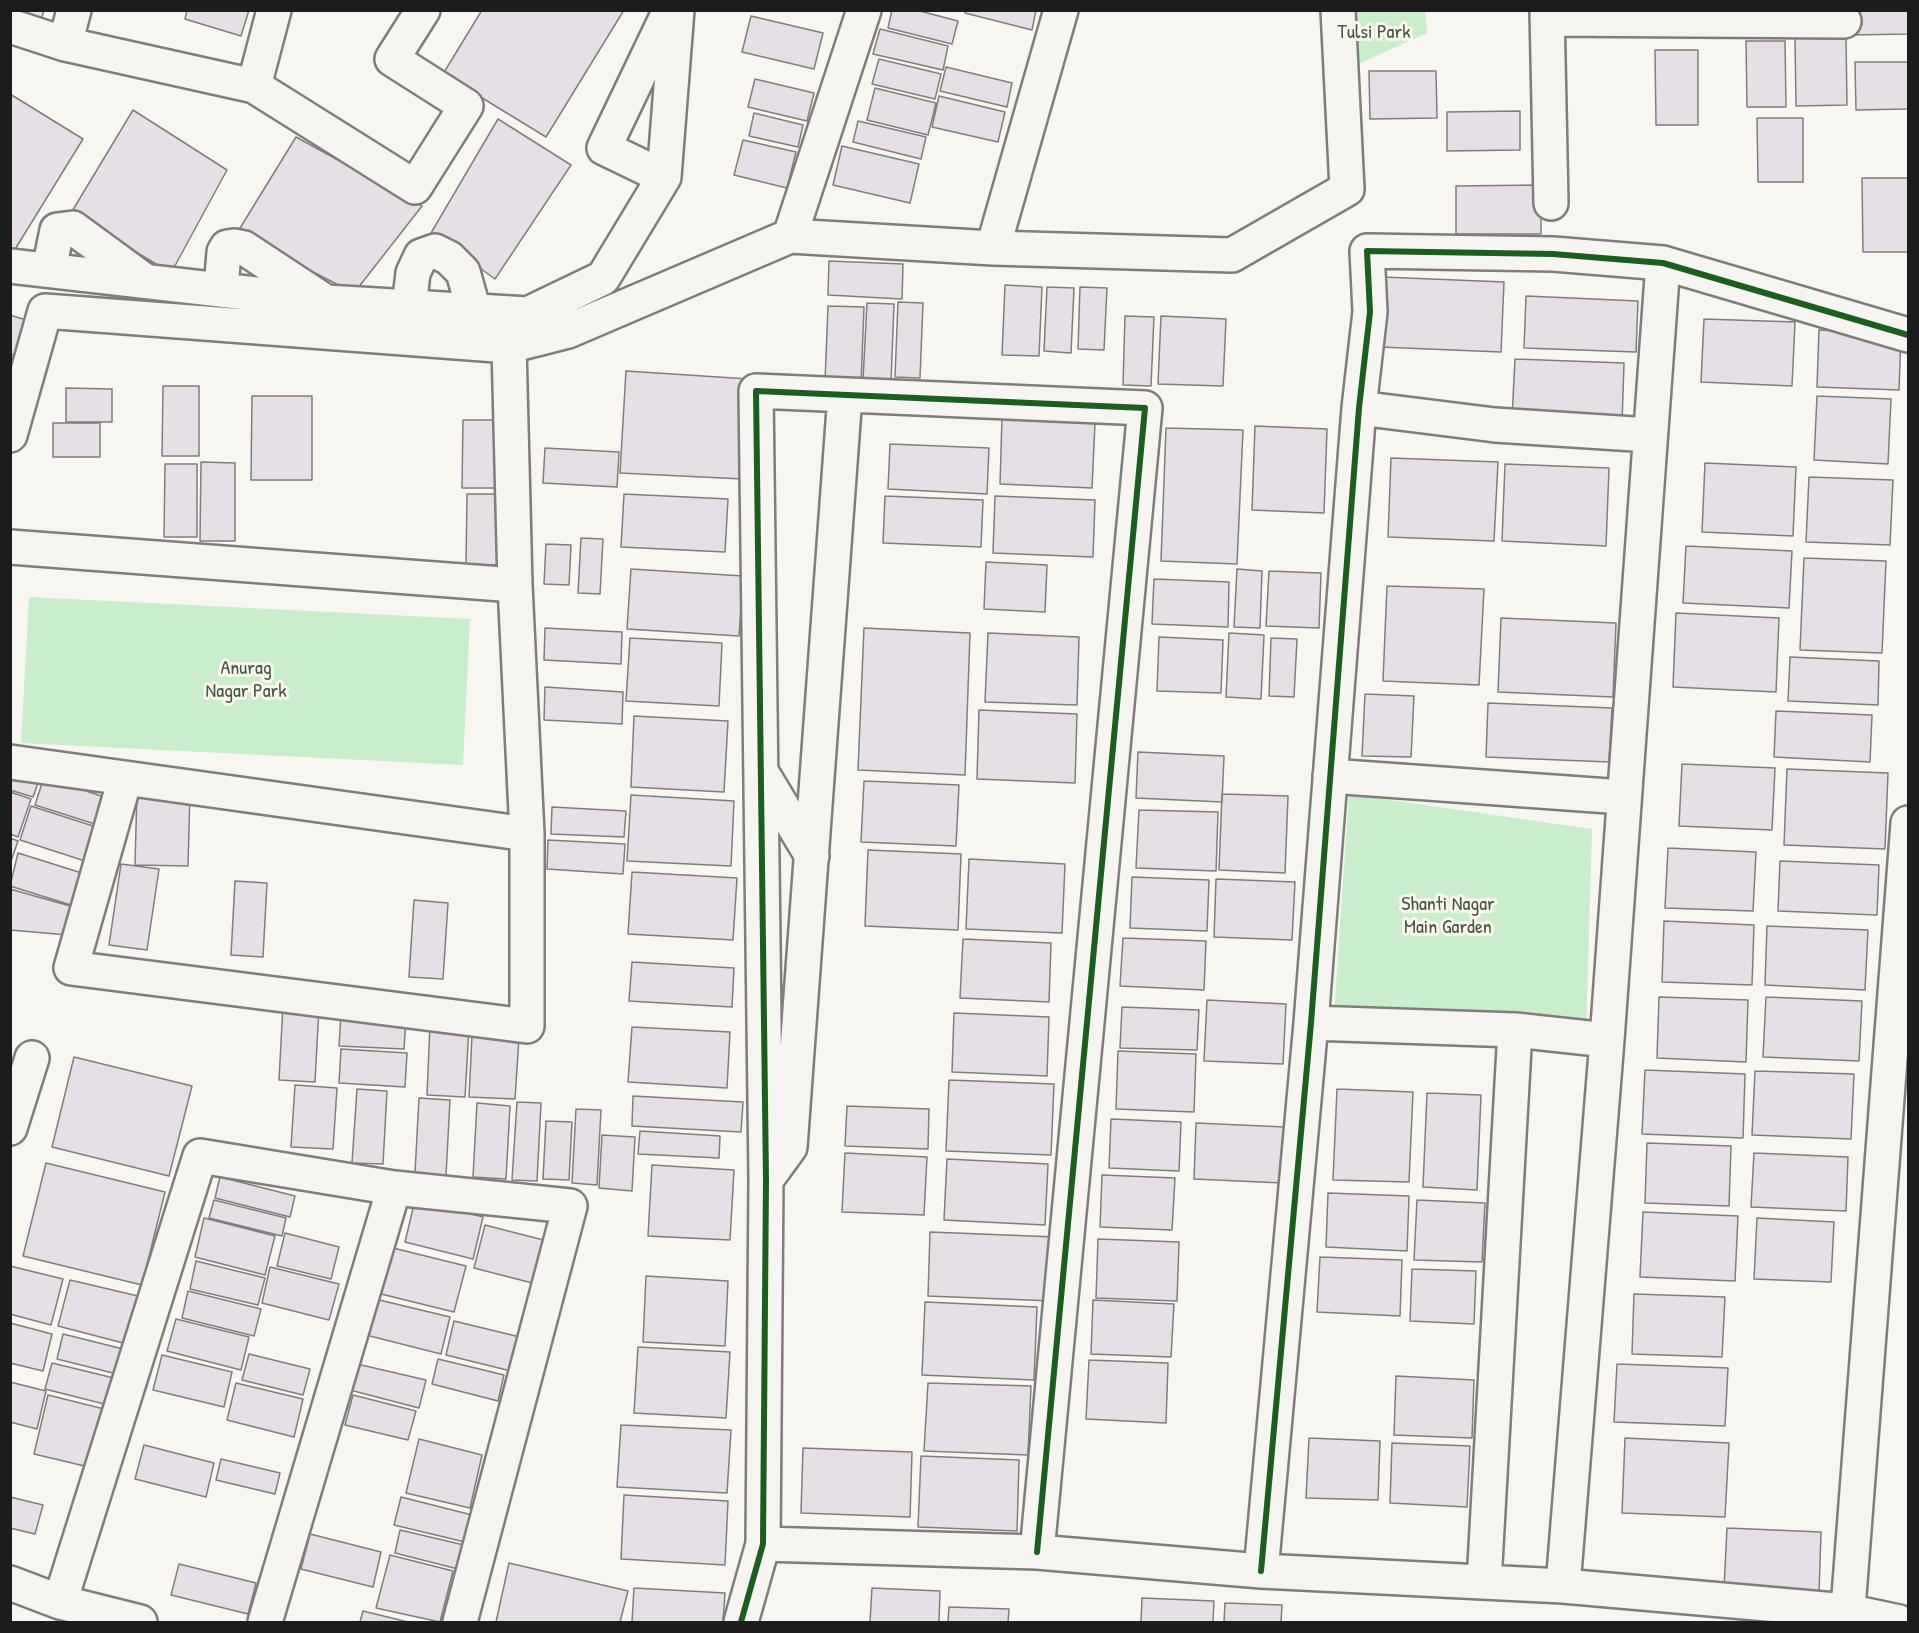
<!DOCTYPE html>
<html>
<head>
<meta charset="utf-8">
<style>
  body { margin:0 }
  #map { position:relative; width:1919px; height:1633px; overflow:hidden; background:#f8f6f0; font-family:"Patrick Hand",sans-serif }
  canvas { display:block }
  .frame { position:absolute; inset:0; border:12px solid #1c1c1c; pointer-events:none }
</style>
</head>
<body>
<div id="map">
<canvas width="1919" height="1633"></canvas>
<div class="frame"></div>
</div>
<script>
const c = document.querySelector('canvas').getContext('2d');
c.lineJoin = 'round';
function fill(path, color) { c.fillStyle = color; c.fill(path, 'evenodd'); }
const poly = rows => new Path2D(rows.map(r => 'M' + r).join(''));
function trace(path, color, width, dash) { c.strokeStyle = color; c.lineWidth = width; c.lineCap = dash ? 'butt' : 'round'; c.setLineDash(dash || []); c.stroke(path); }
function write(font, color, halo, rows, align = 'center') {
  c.font = font + ' "Patrick Hand",sans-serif'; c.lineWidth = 6; c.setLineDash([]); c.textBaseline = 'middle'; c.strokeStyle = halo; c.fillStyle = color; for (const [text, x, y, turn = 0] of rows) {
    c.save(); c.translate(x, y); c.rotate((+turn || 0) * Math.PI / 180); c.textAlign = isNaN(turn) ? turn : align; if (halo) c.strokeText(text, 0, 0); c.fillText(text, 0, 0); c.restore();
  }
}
fill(poly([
  [1349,11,1425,11,1427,33,1354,66],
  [29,597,470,619,463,765,21,743],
  [1349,794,1592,829,1586,1036,1334,1014]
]), '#caedcc');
const building = poly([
  [10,10,44,10,40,24,10,10],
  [187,10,249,10,241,36,185,19,187,10],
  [482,10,624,10,546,137,443,74,482,10],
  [892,10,916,10,958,21,952,44,888,28,892,10],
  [965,10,1036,10,1032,30,965,13,965,10],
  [1849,10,1908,10,1908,34,1849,35,1849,10],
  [751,16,823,33,814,69,742,52,751,16],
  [880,29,948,46,943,70,873,54,880,29],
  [1795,38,1846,38,1847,105,1796,106,1795,38],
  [1746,41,1785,41,1786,107,1747,107,1746,41],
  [1655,50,1698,50,1698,125,1656,125,1655,50],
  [879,59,941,74,935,99,872,84,879,59],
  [1855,62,1908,62,1908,109,1856,110,1855,62],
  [946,67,1012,83,1007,107,940,91,946,67],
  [1369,71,1436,71,1437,118,1370,119,1369,71],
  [755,79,814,93,807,121,748,107,755,79],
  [875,88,936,103,928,135,867,120,875,88],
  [10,94,83,139,14,251,10,248,10,94],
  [939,96,1005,112,998,142,932,127,939,96],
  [133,110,227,170,171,273,71,213,133,110],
  [1520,111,1520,150,1447,151,1447,112,1520,111],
  [754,113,803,125,798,147,749,136,754,113],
  [1757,118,1803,118,1803,182,1758,182,1757,118],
  [498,119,571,165,495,279,431,233,498,119],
  [858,121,926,137,921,159,853,142,858,121],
  [296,137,422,206,354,293,237,233,296,137],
  [743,140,796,152,787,188,734,175,743,140],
  [842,146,919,164,910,203,833,185,842,146],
  [1862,178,1908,178,1908,252,1863,252,1862,178],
  [1541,185,1541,234,1456,234,1456,186,1541,185],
  [829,261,903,264,902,299,828,295,829,261],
  [1383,277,1504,282,1501,352,1380,347,1383,277],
  [1005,285,1042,287,1039,356,1002,355,1005,285],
  [1047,287,1074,288,1071,353,1044,351,1047,287],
  [1080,287,1107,288,1104,350,1078,349,1080,287],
  [1526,296,1638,301,1636,352,1524,348,1526,296],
  [898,302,923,303,920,378,895,377,898,302],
  [867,303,894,304,891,382,863,380,867,303],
  [828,306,864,307,861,384,825,382,828,306],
  [10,315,29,321,18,356,10,354,10,315],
  [1125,316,1154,317,1151,386,1123,385,1125,316],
  [1161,316,1226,319,1223,386,1158,384,1161,316],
  [1704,319,1795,322,1792,386,1701,382,1704,319],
  [1819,330,1901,334,1899,390,1817,387,1819,330],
  [1515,359,1624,363,1622,423,1512,418,1515,359],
  [626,371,749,379,743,479,620,473,626,371],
  [163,386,199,386,199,456,162,456,163,386],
  [66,388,112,389,112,422,66,422,66,388],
  [252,396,312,396,312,480,251,480,252,396],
  [1817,396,1891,399,1888,464,1814,460,1817,396],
  [1002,419,1095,423,1092,488,1000,484,1002,419],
  [463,420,508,420,508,488,462,488,463,420],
  [53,423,100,423,100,457,53,457,53,423],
  [1255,426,1327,429,1324,513,1252,510,1255,426],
  [1166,428,1243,430,1237,564,1161,561,1166,428],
  [890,444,989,448,987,494,888,489,890,444],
  [545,448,619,452,617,487,543,483,545,448],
  [1391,458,1498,462,1494,541,1388,537,1391,458],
  [201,462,235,463,235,541,200,541,201,462],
  [1705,463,1796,467,1793,536,1702,532,1705,463],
  [165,464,197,464,197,537,164,537,165,464],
  [1505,464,1609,468,1606,546,1502,541,1505,464],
  [1809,477,1893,480,1890,545,1806,542,1809,477],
  [467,494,498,494,498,565,466,565,467,494],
  [624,494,728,499,725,552,621,547,624,494],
  [885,496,983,500,981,547,883,543,885,496],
  [995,496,1095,500,1093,557,993,553,995,496],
  [581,538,603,539,600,594,578,593,581,538],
  [546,544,571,545,569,585,544,584,546,544],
  [1686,546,1792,551,1789,608,1683,603,1686,546],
  [1804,558,1886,561,1882,653,1800,650,1804,558],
  [986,562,1047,565,1045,612,984,609,986,562],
  [631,569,743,576,739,636,627,629,631,569],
  [1237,569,1262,571,1260,628,1234,627,1237,569],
  [1269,571,1321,573,1319,628,1266,626,1269,571],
  [1154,579,1229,582,1228,627,1152,624,1154,579],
  [1387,586,1484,589,1479,685,1383,681,1387,586],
  [1676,613,1779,618,1776,692,1673,687,1676,613],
  [1501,618,1616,623,1613,697,1498,692,1501,618],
  [545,628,622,632,621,664,544,660,545,628],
  [864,628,970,633,965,775,858,770,864,628],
  [988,633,1079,637,1077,705,985,702,988,633],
  [1229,633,1264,635,1261,699,1226,697,1229,633],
  [1159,637,1223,640,1221,693,1157,691,1159,637],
  [630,638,722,643,719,706,626,701,630,638],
  [1271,638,1297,639,1294,697,1269,696,1271,638],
  [1790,657,1879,661,1878,705,1788,701,1790,657],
  [545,687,623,692,622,724,544,720,545,687],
  [1365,694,1414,696,1411,757,1362,756,1365,694],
  [1488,703,1612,708,1609,762,1486,757,1488,703],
  [979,710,1077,714,1075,783,977,779,979,710],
  [1776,711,1872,715,1870,762,1774,757,1776,711],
  [634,716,728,721,724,792,631,787,634,716],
  [1138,752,1224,756,1222,802,1136,798,1138,752],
  [1682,764,1775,768,1772,830,1679,826,1682,764],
  [1787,769,1888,773,1885,849,1784,845,1787,769],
  [10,770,39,780,33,797,10,790,10,770],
  [44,777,110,799,101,826,35,805,44,777],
  [864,781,959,785,956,846,861,842,864,781],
  [137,790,190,791,188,866,135,865,137,790],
  [10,792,31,799,18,837,10,834,10,792],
  [1222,794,1288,796,1285,873,1219,870,1222,794],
  [631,795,734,801,731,866,627,861,631,795],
  [31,806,96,827,85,861,20,840,31,806],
  [552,807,626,811,624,837,551,834,552,807],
  [1139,810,1218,812,1216,871,1136,868,1139,810],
  [10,838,18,841,10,864,10,838],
  [548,840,625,844,623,874,547,869,548,840],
  [1668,848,1756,852,1753,911,1665,908,1668,848],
  [868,850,961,854,958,930,865,926,868,850],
  [18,853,85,874,74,906,10,886,18,853],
  [969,859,1065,864,1062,933,966,929,969,859],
  [1780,861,1879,865,1877,915,1778,911,1780,861],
  [121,864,159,869,147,950,109,945,121,864],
  [632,872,737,878,733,940,628,934,632,872],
  [1132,877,1209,880,1207,931,1130,928,1132,877],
  [1216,879,1295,882,1292,940,1214,937,1216,879],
  [235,881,267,883,263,957,231,955,235,881],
  [10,889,70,906,68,935,10,930,10,889],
  [414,900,448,903,443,979,409,977,414,900],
  [1664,921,1754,925,1752,985,1662,982,1664,921],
  [1767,926,1868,930,1865,990,1765,985,1767,926],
  [1123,938,1206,941,1204,990,1120,986,1123,938],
  [963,939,1051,943,1049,1002,960,998,963,939],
  [632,962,734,968,732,1007,629,1001,632,962],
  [1659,997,1748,1000,1746,1062,1657,1058,1659,997],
  [1766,997,1862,1001,1859,1061,1763,1057,1766,997],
  [1207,1000,1286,1004,1283,1064,1204,1061,1207,1000],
  [283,1005,319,1007,315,1082,279,1080,283,1005],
  [1122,1007,1199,1010,1197,1050,1120,1048,1122,1007],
  [954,1013,1049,1017,1047,1076,952,1072,954,1013],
  [341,1015,406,1019,404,1049,339,1046,341,1015],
  [430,1025,469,1027,465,1097,427,1095,430,1025],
  [632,1027,730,1032,727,1088,628,1082,632,1027],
  [472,1036,519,1038,515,1099,469,1097,472,1036],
  [341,1049,407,1053,405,1087,339,1083,341,1049],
  [1118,1051,1196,1054,1194,1112,1116,1109,1118,1051],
  [74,1057,192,1086,169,1176,52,1147,74,1057],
  [1645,1070,1745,1074,1743,1138,1642,1134,1645,1070],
  [1755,1071,1854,1074,1851,1139,1752,1135,1755,1071],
  [949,1080,1054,1084,1051,1155,946,1151,949,1080],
  [295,1085,337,1088,333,1149,291,1147,295,1085],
  [357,1089,387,1091,383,1164,352,1163,357,1089],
  [1337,1089,1413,1092,1409,1182,1333,1180,1337,1089],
  [1427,1093,1481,1095,1477,1190,1423,1187,1427,1093],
  [633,1096,743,1102,741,1132,632,1126,633,1096],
  [419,1098,450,1100,446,1175,415,1173,419,1098],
  [517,1102,541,1103,537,1181,512,1180,517,1102],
  [477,1103,510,1106,506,1179,473,1177,477,1103],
  [847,1106,929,1109,928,1149,845,1146,847,1106],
  [576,1109,601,1110,597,1185,572,1183,576,1109],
  [1111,1119,1181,1122,1179,1171,1109,1168,1111,1119],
  [546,1121,572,1122,569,1180,543,1179,546,1121],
  [1196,1123,1285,1127,1283,1183,1194,1179,1196,1123],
  [640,1131,720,1136,719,1158,638,1154,640,1131],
  [602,1135,635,1137,632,1191,599,1188,602,1135],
  [1647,1143,1731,1146,1729,1206,1645,1203,1647,1143],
  [845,1153,927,1157,924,1215,842,1212,845,1153],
  [1754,1153,1848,1157,1846,1211,1751,1207,1754,1153],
  [947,1159,1048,1164,1045,1225,944,1220,947,1159],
  [46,1163,165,1192,142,1285,23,1256,46,1163],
  [652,1165,734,1170,730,1240,648,1236,652,1165],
  [1102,1175,1175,1178,1172,1230,1100,1227,1102,1175],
  [220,1177,295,1196,290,1217,215,1198,220,1177],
  [1328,1193,1409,1196,1407,1251,1326,1247,1328,1193],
  [214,1200,286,1218,282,1236,209,1218,214,1200],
  [415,1200,483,1217,473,1259,405,1242,415,1200],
  [1417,1200,1485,1203,1482,1262,1414,1260,1417,1200],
  [1643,1212,1738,1216,1735,1281,1640,1277,1643,1212],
  [204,1218,275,1236,265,1275,195,1257,204,1218],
  [1757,1218,1834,1222,1831,1282,1754,1279,1757,1218],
  [485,1225,551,1242,540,1285,474,1268,485,1225],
  [930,1232,1056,1237,1053,1301,928,1296,930,1232],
  [285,1233,339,1247,331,1279,277,1266,285,1233],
  [1098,1239,1179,1242,1177,1301,1096,1298,1098,1239],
  [389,1247,466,1266,454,1312,377,1293,389,1247],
  [1320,1257,1402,1260,1400,1316,1317,1312,1320,1257],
  [196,1261,265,1278,258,1305,190,1289,196,1261],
  [10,1266,63,1279,51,1325,10,1314,10,1266],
  [270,1267,339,1284,329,1320,262,1303,270,1267],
  [1412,1269,1476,1271,1474,1324,1410,1321,1412,1269],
  [646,1276,728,1281,725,1346,643,1342,646,1276],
  [70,1280,138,1296,127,1344,58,1326,70,1280],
  [188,1291,261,1309,254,1336,182,1318,188,1291],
  [1634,1294,1725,1297,1722,1357,1632,1354,1634,1294],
  [375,1299,450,1317,441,1354,366,1335,375,1299],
  [1093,1300,1174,1304,1171,1357,1091,1354,1093,1300],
  [925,1302,1037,1307,1034,1380,922,1375,925,1302],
  [176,1319,249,1337,241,1370,167,1351,176,1319],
  [454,1321,520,1337,511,1371,446,1355,454,1321],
  [10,1323,52,1334,43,1371,10,1363,10,1323],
  [63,1334,131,1351,125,1376,57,1359,63,1334],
  [638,1347,730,1352,726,1418,634,1413,638,1347],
  [249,1354,310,1369,303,1395,242,1380,249,1354],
  [162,1355,232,1372,224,1407,153,1390,162,1355],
  [438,1359,504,1375,498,1401,432,1384,438,1359],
  [1089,1360,1168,1363,1166,1423,1086,1419,1089,1360],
  [52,1363,122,1380,116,1407,45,1389,52,1363],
  [357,1364,426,1380,419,1408,350,1390,357,1364],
  [1617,1364,1728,1368,1725,1426,1614,1422,1617,1364],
  [1396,1376,1474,1380,1472,1438,1394,1435,1396,1376],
  [10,1382,46,1391,37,1429,10,1422,10,1382],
  [236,1383,303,1399,294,1437,227,1420,236,1383],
  [928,1383,1031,1386,1028,1455,924,1451,928,1383],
  [48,1395,108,1410,93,1468,34,1454,48,1395],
  [353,1395,416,1411,408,1440,345,1425,353,1395],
  [621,1425,731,1430,727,1493,617,1487,621,1425],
  [1309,1438,1380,1441,1378,1500,1306,1498,1309,1438],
  [1625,1438,1729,1443,1725,1517,1622,1513,1625,1438],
  [419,1439,482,1455,470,1508,406,1493,419,1439],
  [1392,1443,1470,1446,1467,1507,1390,1503,1392,1443],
  [144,1445,214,1463,206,1497,135,1479,144,1445],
  [803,1448,912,1452,910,1517,801,1513,803,1448],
  [921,1456,1019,1460,1017,1531,918,1527,921,1456],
  [221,1459,280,1473,275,1494,216,1480,221,1459],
  [624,1495,728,1501,725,1565,621,1559,624,1495],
  [10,1497,43,1505,35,1534,10,1528,10,1497],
  [401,1497,472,1515,465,1542,394,1525,401,1497],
  [1727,1528,1821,1532,1819,1593,1724,1589,1727,1528],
  [400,1530,464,1545,458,1569,395,1553,400,1530],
  [310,1534,381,1552,373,1587,301,1569,310,1534],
  [390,1555,453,1571,440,1622,376,1608,390,1555],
  [509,1563,628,1591,620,1622,496,1622,509,1563],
  [179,1564,256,1583,248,1614,171,1595,179,1564],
  [634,1588,725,1593,723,1622,632,1622,634,1588],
  [872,1588,940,1591,939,1622,870,1622,872,1588],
  [1142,1598,1214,1601,1213,1622,1141,1622,1142,1598],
  [1225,1603,1282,1605,1281,1622,1224,1622,1225,1603],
  [949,1607,1009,1609,1008,1622,948,1622,949,1607],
  [363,1611,408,1622,360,1622,363,1611]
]);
fill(building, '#e6e0e6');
trace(building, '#7f7e7b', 1.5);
const street = poly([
  [1547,10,1551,203],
  [1547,19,1844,21],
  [10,26,65,44,254,86,274,10],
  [65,44,74,10],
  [254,86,415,187,466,106,392,59,423,10],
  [664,177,604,148,670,10],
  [790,236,864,10],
  [993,248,1061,10],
  [10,266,326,302,528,314,603,278,664,177,677,10],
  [49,270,57,230,73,228,144,280],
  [221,289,224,252,227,247,234,246,244,248,320,298],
  [409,307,413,273,421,256,435,251,449,258,463,272,474,311],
  [1359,408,1495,425,1650,435],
  [10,435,45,311,509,346,568,331,790,236,993,248,1232,255,1347,189,1338,10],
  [10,547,515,585,509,346],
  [515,585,527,834],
  [10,762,527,834,527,1026,71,968,125,779],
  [762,773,812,856],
  [1330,776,1623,797],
  [1311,1023,1515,1030,1484,1582],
  [1515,1030,1607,1040],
  [10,1128,32,1058],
  [766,1180,790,1147,845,395],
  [763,1544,1037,1552,1261,1571,1563,1586,1847,1611,1899,1622],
  [1261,1571,1311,1023,1359,408,1370,312,1367,251,1553,254,1663,263,1908,335],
  [10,1583,60,1602,140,1622],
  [1563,1586,1607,1040,1663,263],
  [60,1602,200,1156,394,1188,570,1206,460,1622],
  [265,1622,394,1188],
  [741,1622,763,1544,766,1180,756,391,1145,408,1037,1552],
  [1847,1622,1908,823]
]);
trace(street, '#7f7e7b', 38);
trace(street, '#f6f5f1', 33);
trace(poly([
  [1261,1571,1311,1023,1359,408,1370,312,1367,251,1553,254,1663,263,1908,335],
  [741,1622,763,1544,766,1180,756,391,1145,408,1037,1552]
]), '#1b5e20', 6);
write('20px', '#455848', '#fbf7ec', [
  ["Tulsi Park",1374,33],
  ["Anurag",246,669],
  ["Nagar Park",246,692],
  ["Shanti Nagar",1448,905],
  ["Main Garden",1448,928]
]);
</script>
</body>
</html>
